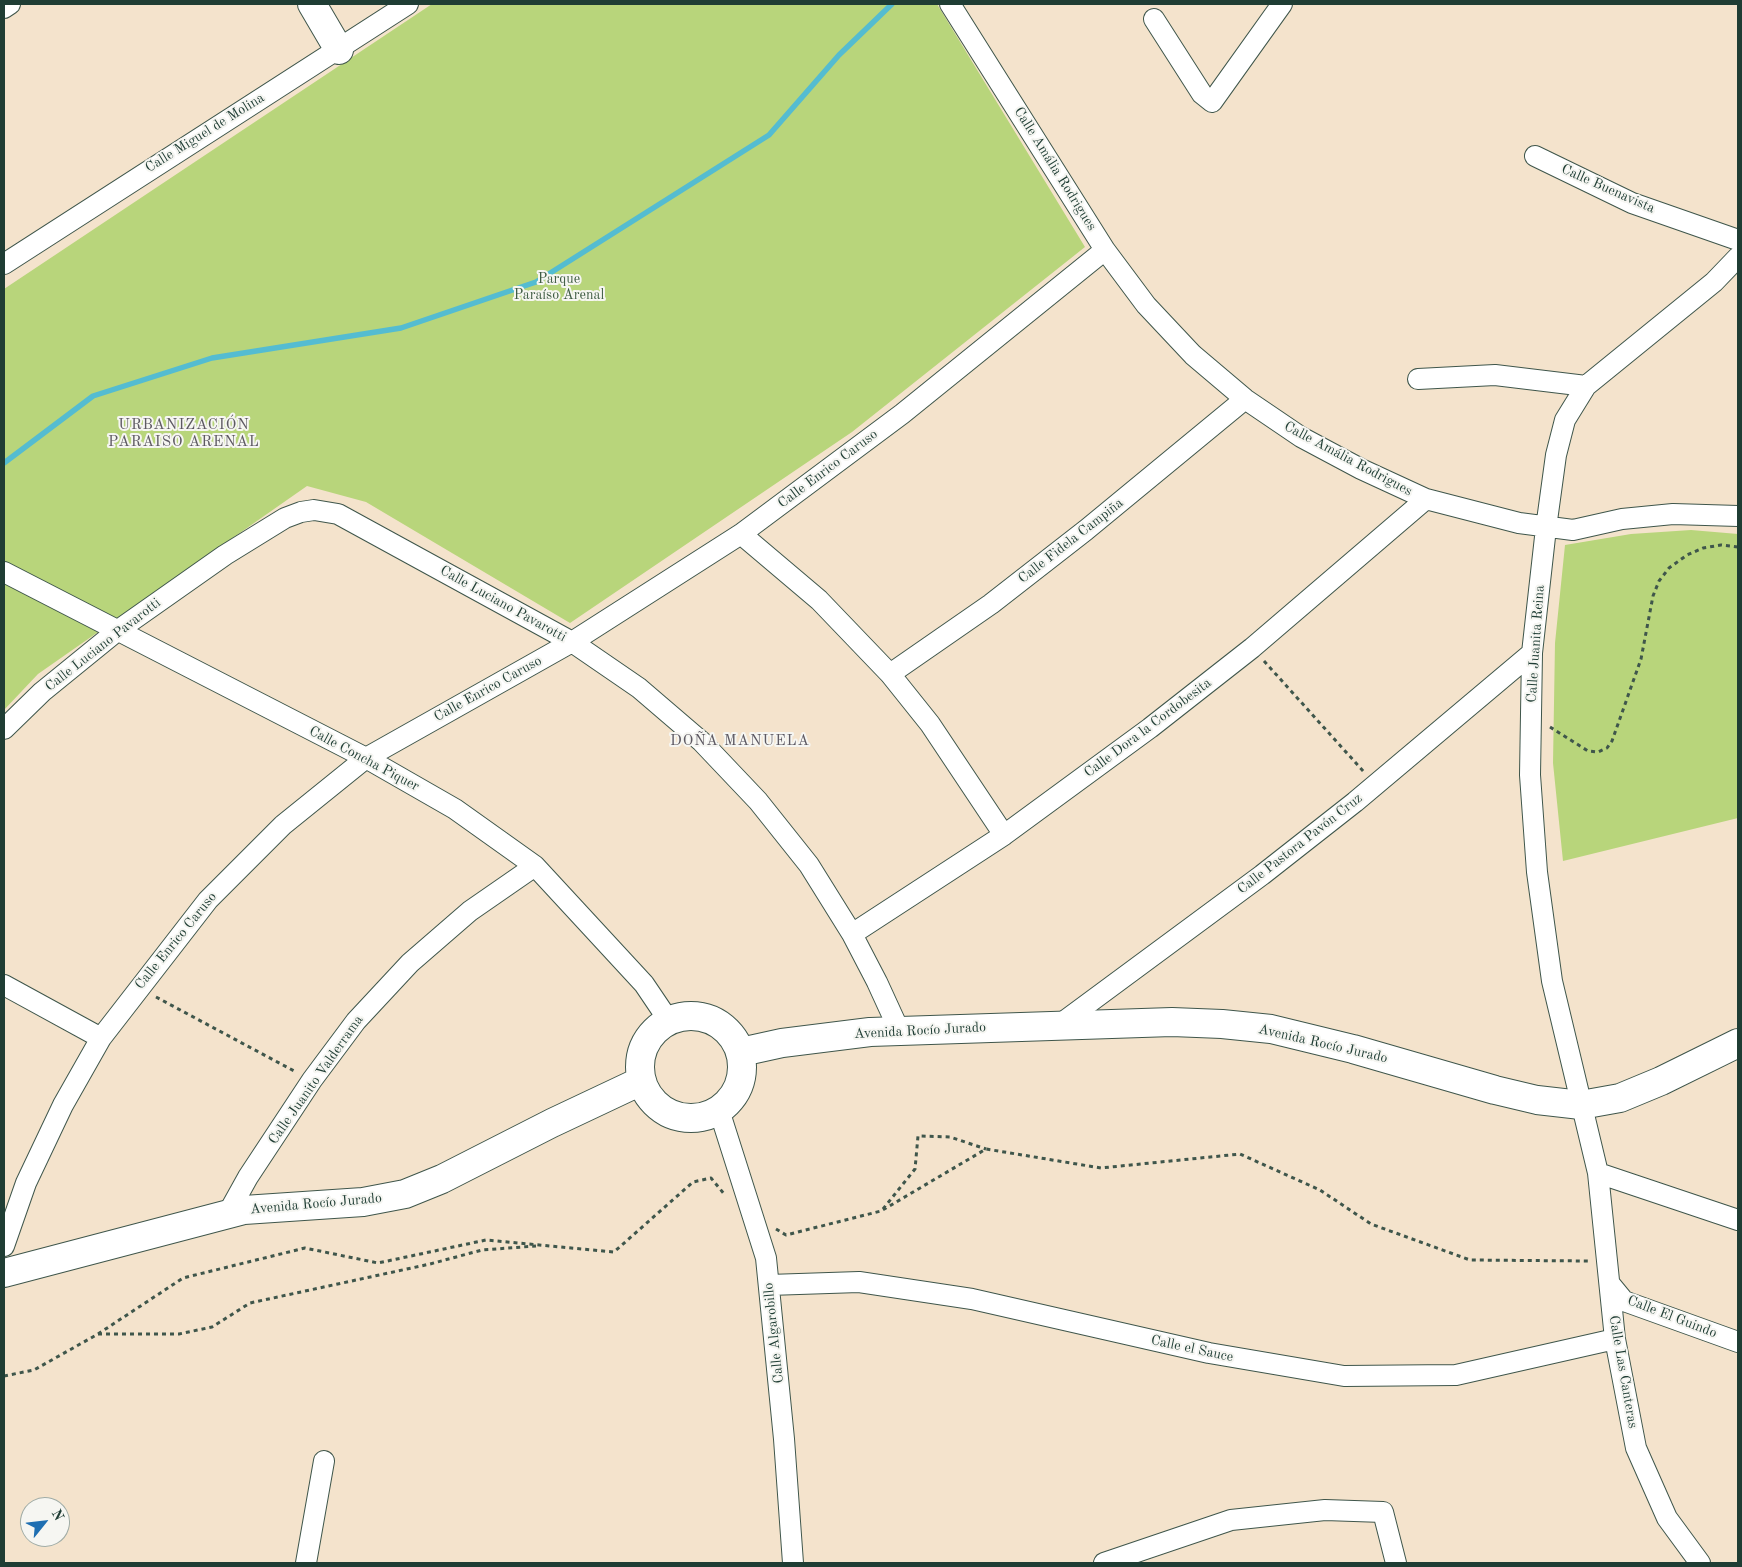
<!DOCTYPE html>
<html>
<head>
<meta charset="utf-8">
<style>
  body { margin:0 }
  #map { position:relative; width:1742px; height:1567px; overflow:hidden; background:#f4e3cc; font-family:"Old Standard TT",serif }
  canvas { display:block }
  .frame { position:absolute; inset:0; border:5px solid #1f3d34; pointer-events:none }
  .north { position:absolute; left:20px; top:1497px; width:50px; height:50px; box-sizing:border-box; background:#f6f6f2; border:1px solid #a0aca6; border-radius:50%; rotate:61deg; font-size:14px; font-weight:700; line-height:20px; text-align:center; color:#1f3d34 }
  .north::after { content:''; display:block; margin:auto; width:18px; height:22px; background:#1f6fb2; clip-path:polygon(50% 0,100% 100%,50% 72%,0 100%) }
</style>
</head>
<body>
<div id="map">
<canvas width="1742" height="1567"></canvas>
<div class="frame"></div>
<div class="north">N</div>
</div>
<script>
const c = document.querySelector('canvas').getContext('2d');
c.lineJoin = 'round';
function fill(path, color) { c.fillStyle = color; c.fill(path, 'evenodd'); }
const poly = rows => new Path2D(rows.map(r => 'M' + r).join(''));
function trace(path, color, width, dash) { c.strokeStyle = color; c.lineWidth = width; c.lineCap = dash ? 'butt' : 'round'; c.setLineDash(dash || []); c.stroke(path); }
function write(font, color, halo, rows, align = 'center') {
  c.font = font + ' "Old Standard TT",serif'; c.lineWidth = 4; c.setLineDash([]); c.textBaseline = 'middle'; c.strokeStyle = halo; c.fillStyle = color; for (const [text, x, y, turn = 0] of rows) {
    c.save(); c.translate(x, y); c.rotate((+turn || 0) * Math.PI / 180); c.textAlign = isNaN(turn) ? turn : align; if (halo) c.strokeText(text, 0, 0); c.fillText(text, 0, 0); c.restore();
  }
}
fill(poly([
  [432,4,937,4,1085,247,852,432,570,623,366,502,307,486,38,674,4,710,4,289],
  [1691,530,1738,534,1738,818,1563,861,1553,763,1555,643,1565,545,1631,534]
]), '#b8d57b');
trace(poly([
  [4,463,93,396,212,358,401,328,536,282,769,135,839,55,892,4]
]), '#54bcd1', 5.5);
const street = poly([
  [950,4,1105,250,1146,305,1193,355,1245,399,1301,437,1361,469,1426,499,1519,523,1573,530,1622,519,1673,514,1738,516],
  [4,8,10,4],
  [1154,19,1202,94,1212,102,1282,4],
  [1535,156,1632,203,1738,240],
  [4,264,408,4],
  [1418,379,1495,375,1586,386],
  [741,534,819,600,890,674,930,724,1004,835],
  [4,572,366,758,455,809,535,866,644,984,669,1021],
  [890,674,991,604,1086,530,1245,399],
  [4,729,42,692,117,631,225,555,285,518,301,512,314,510,338,514,572,642,639,688,702,742,758,801,809,865,852,934,877,982,899,1030],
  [852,934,1004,835,1150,728,1252,648,1426,499],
  [4,985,101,1038],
  [1059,1025,1262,875,1355,802,1532,653],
  [719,1110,766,1258,784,1439,793,1563],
  [1598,1173,1738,1220],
  [228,1213,248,1177,312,1080,356,1021,410,963,470,911,535,866],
  [4,1246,26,1183,63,1105,101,1038,208,900,283,825,366,758,572,642,741,534,902,414,1105,250],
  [1610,1284,1624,1301,1738,1342],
  [769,1285,859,1282,972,1299,1209,1353,1344,1376,1456,1375,1615,1339],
  [306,1563,324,1461],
  [1104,1563,1231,1520,1325,1510,1383,1512,1396,1563],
  [1700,1563,1667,1518,1636,1448,1615,1339,1598,1173,1552,981,1537,872,1530,775,1532,653,1546,528,1556,455,1565,420,1586,386,1714,282,1738,257]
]);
const secondary = poly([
  [312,4,339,50],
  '640 1067a51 51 0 1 1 102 0a51 51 0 1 1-102 0Z',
  [741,1052,782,1043,870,1032,1172,1022,1222,1024,1271,1029,1353,1049,1495,1090,1537,1100,1581,1105,1620,1098,1661,1081,1738,1043],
  [4,1273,244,1210,363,1202,405,1194,442,1179,552,1123,641,1081]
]);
trace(street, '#3f564b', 22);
trace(secondary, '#3f564b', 30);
trace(poly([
  [1264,661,1364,772],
  [1550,727,1588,751,1598,752,1607,748,1612,741,1641,659,1653,596,1659,581,1669,568,1687,555,1703,548,1721,545,1738,547],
  [156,997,296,1072],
  [883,1209,915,1169,918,1136,950,1137,986,1149],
  [776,1229,786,1235,881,1211,986,1149,1101,1168,1240,1154,1320,1190,1371,1224,1470,1260,1588,1261],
  [98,1334,179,1334,212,1327,250,1303,430,1264,482,1250,536,1246],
  [4,1376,34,1370,98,1334,183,1278,305,1248,378,1263,486,1240,614,1252,693,1182,711,1178,725,1195]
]), '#3f564b', 3, [4, 4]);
trace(street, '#fff', 20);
trace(secondary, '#fff', 28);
write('14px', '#1f3d34', '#f6f6f2', [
  ["Calle Miguel de Molina",205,133,-32],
  ["Calle Amália Rodrigues",1055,169,58],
  ["Calle Buenavista",1608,189,24],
  ["Calle Amália Rodrigues",1348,459,28],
  ["Calle Enrico Caruso",828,469,-37],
  ["Calle Fidela Campiña",1071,541,-38],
  ["Calle Luciano Pavarotti",503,604,29],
  ["Calle Juanita Reina",1536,644,-86],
  ["Calle Luciano Pavarotti",103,645,-38],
  ["Calle Enrico Caruso",488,689,-29],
  ["Calle Dora la Cordobesita",1148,728,-37],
  ["Calle Concha Piquer",364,759,28],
  ["Calle Pastora Pavón Cruz",1300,844,-38],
  ["Calle Enrico Caruso",176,941,-51],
  ["Avenida Rocío Jurado",920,1031,-3],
  ["Avenida Rocío Jurado",1323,1044,13],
  ["Calle Juanito Valderrama",316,1080,-55],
  ["Avenida Rocío Jurado",316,1204,-5],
  ["Calle El Guindo",1672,1317,21],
  ["Calle Algarobillo",774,1333,-96],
  ["Calle el Sauce",1192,1349,12],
  ["Calle Las Canteras",1623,1372,80]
]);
write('14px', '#3e5b42', '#f6f6f2', [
  ["Parque",559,279],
  ["Paraíso Arenal",559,295]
]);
c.letterSpacing = '1px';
write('15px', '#5d5962', '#f6f6f2', [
  ["URBANIZACIÓN",184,425],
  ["PARAISO ARENAL",184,442],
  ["DOÑA MANUELA",740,741]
]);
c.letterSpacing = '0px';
</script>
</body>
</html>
